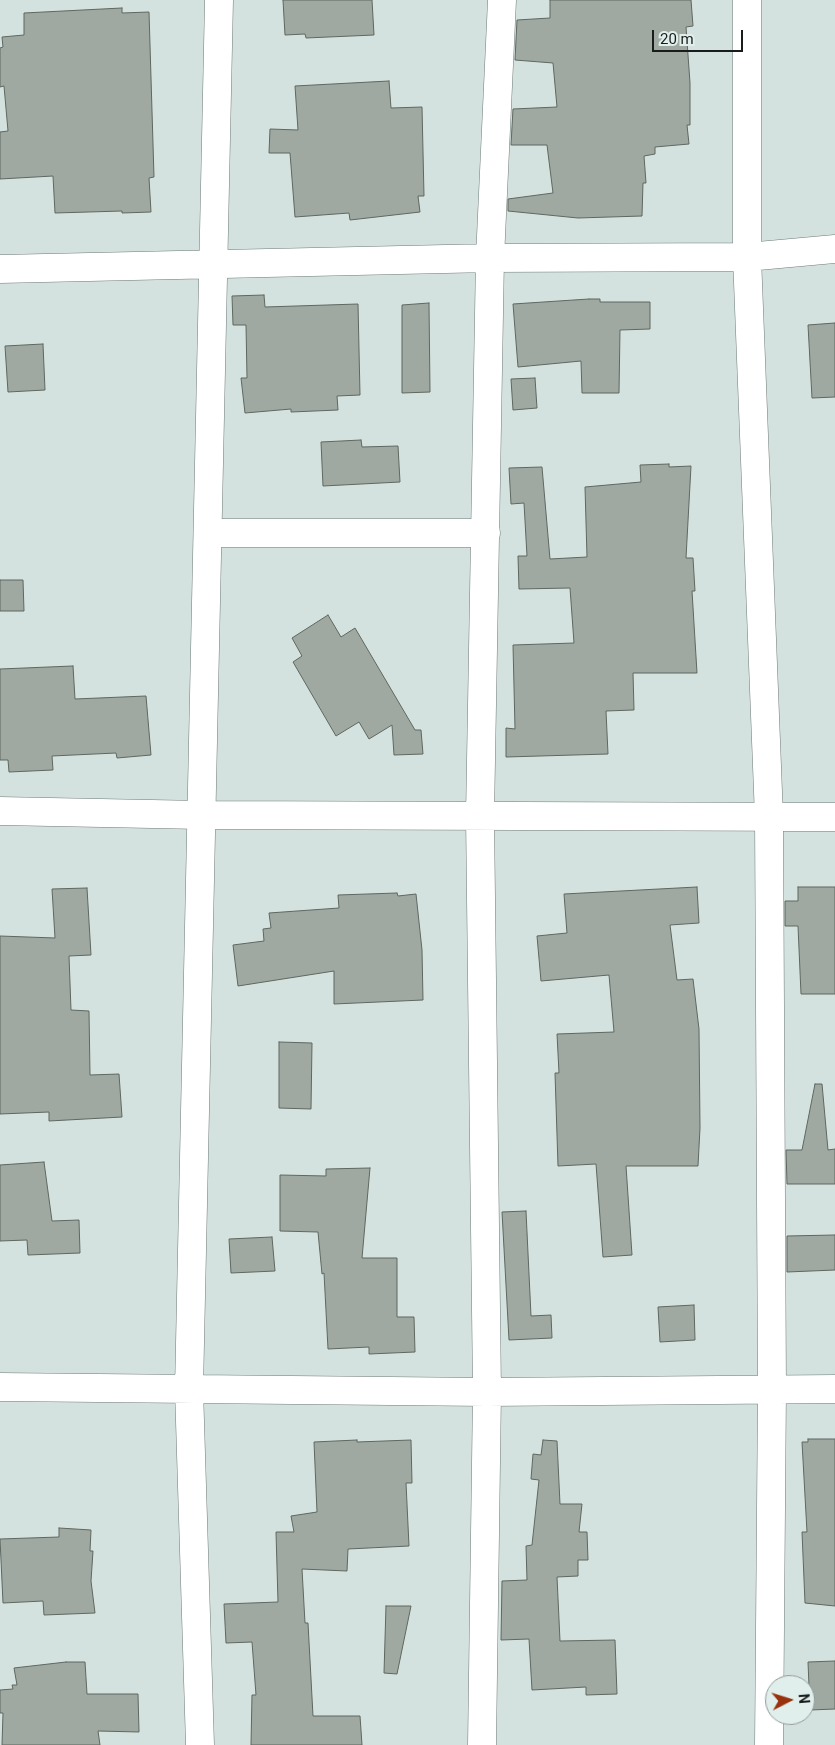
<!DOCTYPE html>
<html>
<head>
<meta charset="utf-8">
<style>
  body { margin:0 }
  #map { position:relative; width:835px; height:1745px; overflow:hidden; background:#d4e2df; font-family:Roboto,sans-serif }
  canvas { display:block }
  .north { position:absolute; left:765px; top:1675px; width:50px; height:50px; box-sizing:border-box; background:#e1efec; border:1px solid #919b99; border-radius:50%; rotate:85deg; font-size:14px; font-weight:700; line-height:20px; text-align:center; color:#181d1c }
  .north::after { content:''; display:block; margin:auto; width:18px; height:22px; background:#98320e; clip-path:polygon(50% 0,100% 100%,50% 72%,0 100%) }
  .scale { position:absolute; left:652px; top:30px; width:91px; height:22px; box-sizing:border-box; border:2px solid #181d1c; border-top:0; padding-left:6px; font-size:15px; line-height:18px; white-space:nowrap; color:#181d1c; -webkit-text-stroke:4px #e1efec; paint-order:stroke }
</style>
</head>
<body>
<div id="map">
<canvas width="835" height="1745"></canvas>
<div class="north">N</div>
<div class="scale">20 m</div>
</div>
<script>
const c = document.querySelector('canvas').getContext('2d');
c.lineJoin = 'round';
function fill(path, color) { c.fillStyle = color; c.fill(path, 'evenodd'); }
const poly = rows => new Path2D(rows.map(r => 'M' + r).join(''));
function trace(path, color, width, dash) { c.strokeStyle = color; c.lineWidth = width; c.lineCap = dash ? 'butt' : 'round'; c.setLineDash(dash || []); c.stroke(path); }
const building = poly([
  [283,0,372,0,374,35,306,38,305,34,285,35,283,0],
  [550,0,691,0,693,26,686,27,690,83,690,125,687,125,689,144,655,147,655,154,644,156,646,183,643,183,642,216,578,218,508,211,508,199,553,193,547,145,511,145,513,109,557,107,553,63,515,60,517,20,550,18,550,0],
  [122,8,122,13,149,12,154,177,149,178,151,212,122,213,122,211,55,213,53,176,0,179,0,132,8,131,4,86,0,87,0,48,3,47,2,37,24,35,24,13,122,8],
  [389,81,391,108,422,107,424,196,418,196,420,212,350,220,349,213,295,217,290,153,269,153,270,129,298,130,295,86,389,81],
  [264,295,265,307,358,304,360,395,337,396,338,410,291,412,291,409,245,413,241,378,247,378,246,325,233,325,232,296,264,295],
  [589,299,600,299,600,302,650,302,650,329,620,330,619,393,582,393,581,361,518,367,513,304,589,299],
  [429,303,430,392,402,393,402,305,429,303],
  [835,323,835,397,812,398,808,325,835,323],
  [43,344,45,390,8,392,5,346,43,344],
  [535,378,537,408,513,410,511,379,535,378],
  [361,440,362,447,398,446,400,482,323,486,321,442,361,440],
  [669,464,669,467,691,466,686,558,693,558,695,591,692,591,697,673,633,673,634,710,606,711,608,754,506,757,506,728,515,729,513,645,574,643,570,588,519,589,518,556,527,556,524,503,511,504,509,468,542,467,550,559,587,557,585,487,641,482,640,465,669,464],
  [0,580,23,580,24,611,0,611,0,580],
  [328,615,341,637,355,628,415,730,421,730,423,754,394,755,392,725,369,739,359,722,336,736,293,662,302,656,292,638,328,615],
  [73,666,75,699,146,696,151,755,117,758,116,753,52,756,53,770,9,772,8,760,0,760,0,669,73,666],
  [697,887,699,923,670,925,677,980,693,979,699,1029,700,1128,698,1166,626,1166,632,1255,603,1257,596,1164,558,1166,555,1073,559,1073,557,1034,614,1032,609,975,541,981,537,936,567,933,564,894,697,887],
  [798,887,835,887,835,994,801,994,798,926,785,926,785,901,798,901,798,887],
  [87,888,91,955,69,956,71,1010,89,1011,90,1075,119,1074,122,1117,49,1121,49,1112,0,1114,0,936,55,938,52,889,87,888],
  [397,893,398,896,416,894,422,950,423,1000,334,1004,334,971,238,986,233,945,264,941,263,929,271,928,269,913,339,908,338,895,397,893],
  [279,1042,312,1043,311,1109,279,1108,279,1042],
  [815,1084,822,1084,828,1150,835,1149,835,1184,787,1184,786,1150,802,1150,815,1084],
  [44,1162,52,1221,79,1220,80,1253,28,1255,27,1240,0,1241,0,1165,44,1162],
  [370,1168,362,1258,397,1258,397,1317,414,1317,415,1352,369,1354,369,1347,328,1349,324,1273,322,1274,318,1232,280,1231,280,1175,326,1176,326,1169,370,1168],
  [526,1211,531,1316,551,1315,552,1338,509,1340,502,1212,526,1211],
  [835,1235,835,1270,787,1272,787,1236,835,1235],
  [272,1237,275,1271,231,1273,229,1239,272,1237],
  [694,1305,695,1340,660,1342,658,1307,694,1305],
  [808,1439,835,1439,835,1606,805,1603,802,1532,807,1532,802,1442,808,1442,808,1439],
  [357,1440,357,1442,411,1440,412,1483,406,1483,409,1546,348,1549,347,1571,302,1569,305,1623,308,1623,313,1716,360,1716,362,1745,251,1745,252,1695,256,1695,252,1642,226,1643,224,1604,278,1602,276,1532,294,1532,291,1516,317,1512,314,1442,357,1440],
  [543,1440,557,1441,560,1504,582,1504,579,1532,587,1532,588,1560,578,1560,578,1576,557,1577,560,1641,615,1640,617,1694,586,1695,586,1687,532,1690,529,1639,501,1640,502,1581,527,1580,526,1546,532,1545,539,1480,531,1479,533,1454,541,1455,543,1440],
  [59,1528,91,1530,90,1551,93,1551,91,1581,95,1613,44,1615,43,1601,3,1603,0,1539,59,1537,59,1528],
  [386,1606,411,1606,397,1674,384,1673,386,1606],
  [835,1661,835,1709,810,1710,808,1662,835,1661],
  [66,1662,85,1662,87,1694,138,1694,139,1732,98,1731,100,1745,2,1745,3,1713,0,1713,0,1690,13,1689,12,1685,17,1685,14,1668,66,1662]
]);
fill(building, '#9fa8a1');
trace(building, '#5e6760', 1);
const minor = poly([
  [747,0,747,257,769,817,772,1390,769,1745],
  [0,269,490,258,747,257,835,249],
  [208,533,486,533],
  [0,811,202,815,835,817],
  [0,1387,487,1392,835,1389],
  [200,1745,189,1389,219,0],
  [482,1745,487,1392,480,816,490,258,502,0]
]);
trace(minor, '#6e7b78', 29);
trace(minor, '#fff', 28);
</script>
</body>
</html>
